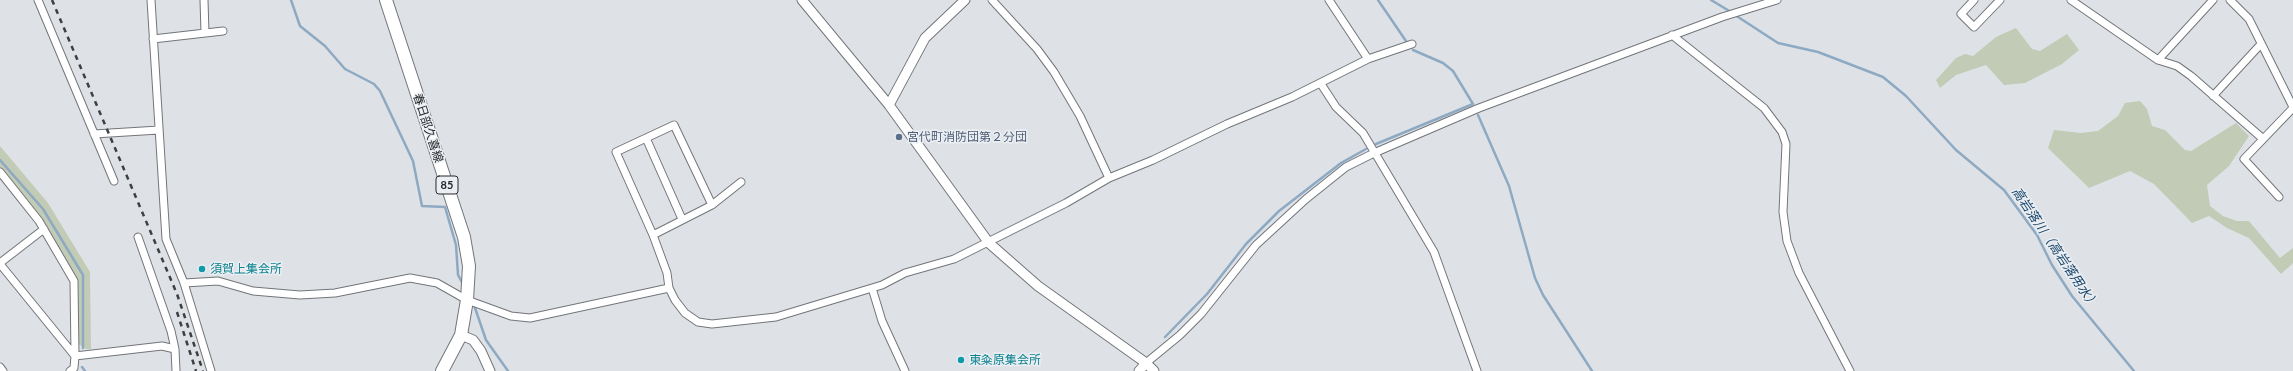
<!DOCTYPE html>
<html>
<head>
<meta charset="utf-8">
<style>
  body { margin:0 }
  canvas { display:block; background:#dee2e6 }
</style>
</head>
<body>
<canvas width="2293" height="371"></canvas>
<script>
const c = document.querySelector('canvas').getContext('2d');
c.lineJoin = 'round';
function fill(path, color) { c.fillStyle = color; c.fill(path, 'evenodd'); }
const poly = rows => new Path2D(rows.map(r => 'M' + r).join(''));
function trace(path, color, width, dash) { c.strokeStyle = color; c.lineWidth = width; c.lineCap = dash ? 'butt' : 'round'; c.setLineDash(dash || []); c.stroke(path); }
function write(font, color, halo, rows, align = 'center') {
  c.font = font + ' Lato,"Noto Sans JP",sans-serif'; c.lineWidth = 3; c.setLineDash([]); c.textBaseline = 'middle'; c.strokeStyle = halo; c.fillStyle = color; for (const [text, x, y, turn = 0] of rows) {
    c.save(); c.translate(x, y); c.rotate((+turn || 0) * Math.PI / 180); c.textAlign = isNaN(turn) ? turn : align; if (halo) c.strokeText(text, 0, 0); c.fillText(text, 0, 0); c.restore();
  }
}
fill(poly([
  [2016,28,2032,49,2040,51,2067,34,2079,50,2062,64,2025,83,2004,85,1986,65,1956,75,1940,88,1936,80,1956,58,1965,54,1973,56,1996,37],
  [2140,101,2147,109,2152,126,2165,130,2185,150,2191,151,2236,123,2249,136,2229,166,2207,185,2210,206,2223,216,2237,221,2249,221,2280,258,2293,248,2293,263,2281,274,2249,238,2227,228,2209,216,2192,223,2154,184,2130,171,2089,188,2048,148,2054,130,2081,133,2098,131,2118,116,2125,103],
  [0,146,48,203,90,272,91,349,86,349,77,343,77,280,42,219,0,169]
]), '#c1cbb5');
trace(poly([
  [291,0,300,26,325,46,345,69,374,84,380,91,413,161,422,206,445,207,456,245,458,275,463,284],
  [1378,0,1406,41],
  [1711,0,1731,12],
  [1735,15,1778,43,1818,52,1883,77,1906,96,1956,150,2004,190,2037,235,2052,265,2072,296,2134,371],
  [1478,115,1509,186,1535,278,1543,295,1592,371],
  [1376,144,1473,104,1453,71,1443,63,1413,50],
  [0,160,43,209,83,275,83,348],
  [474,305,486,340,508,371],
  [1165,337,1207,294,1246,244,1279,211,1341,163,1366,149],
  [82,367,85,371]
]), '#8ea9c2', 2.5);
const minor = poly([
  [38,0,114,181],
  [151,0,166,239,184,283,211,371],
  [204,0,205,33],
  [992,0,1037,49,1054,72,1080,116,1109,178],
  [1329,0,1368,59],
  [1974,0,1961,14,1974,27,2000,0],
  [2071,0,2158,60,2213,0],
  [2230,0,2249,19,2293,107],
  [1672,35,1764,108,1782,132,1786,144,1783,212,1787,241,1799,273,1850,371],
  [153,39,223,31],
  [2158,60,2177,66,2191,76,2262,138],
  [1321,84,1336,107,1363,133,1434,252,1477,371],
  [2213,96,2261,44],
  [94,134,159,130],
  [646,138,682,219],
  [0,172,39,221,74,281,75,356,74,368,70,371],
  [2279,197,2244,159,2293,108],
  [653,235,616,152,674,125,712,205],
  [138,237,171,331,175,349],
  [0,263,44,229],
  [0,264,75,356,162,346,175,349,176,371],
  [184,283,218,281,253,291,300,295,335,293,410,278,437,283,467,300,511,316,530,318,669,288,675,300,685,313,698,322,712,324,776,317,882,285,905,273,954,259,1066,203,1109,178,1153,160,1227,124,1292,97,1368,59,1412,44],
  [669,288,667,273,653,235,712,205,741,182],
  [872,288,882,321,905,371],
  [1146,363,1180,335,1201,314,1256,245,1306,199,1346,167,1374,153,1479,108,1722,17,1777,0],
  [0,367,3,371]
]);
const tertiary = poly([
  [802,0,889,105,989,243,1038,286,1146,363,1154,371],
  [889,105,925,38,965,0],
  [461,335,473,340,481,351,490,371],
  [1139,371,1146,363]
]);
const primary = poly([
  [386,0,464,237,469,266,467,300,461,335,442,371]
]);
trace(minor, '#727579', 9);
trace(tertiary, '#727579', 11);
trace(primary, '#727579', 14);
trace(minor, '#fff', 7);
trace(tertiary, '#fff', 9);
trace(primary, '#fff', 12);
trace(poly([
  [52,0,177,294,203,371],
  [177,312,196,371]
]), '#3e3f41', 2.5, [5, 5]);
for (const [x, y, r, color] of [
  [899,137,4,"#5c6f8a"],
  [202,269,4,"#0f9aa8"],
  [961,360,4,"#0f9aa8"]
]) { const dot = new Path2D(); dot.arc(x, y, r, 0, 2 * Math.PI); c.fillStyle = color; c.fill(dot); trace(dot, '#ebeff3', 1.5); }
for (const [x, y, w] of [
  [447,185,22]
]) { const box = new Path2D(); box.roundRect(x - w / 2, y - 9, w, 18, 3); c.fillStyle = '#ebeff3'; c.fill(box); trace(box, '#27282a', 1); }
write('bold 11px', '#27282a', null, [
  ["85",447,185]
]);
write('12px', '#27282a', '#ebeff3', [
  ["春日部久喜線",428,128,72]
]);
write('12px', '#4e5e75', '#ebeff3', [
  ["宮代町消防団第２分団",907,137]
], 'left');
write('12px', '#0d838f', '#ebeff3', [
  ["須賀上集会所",210,269],
  ["東粂原集会所",969,360]
], 'left');
write('italic 13px', '#1b466a', '#ebeff3', [
  ["高岩落川（高岩落用水）",2055,248,56]
]);
</script>
</body>
</html>
